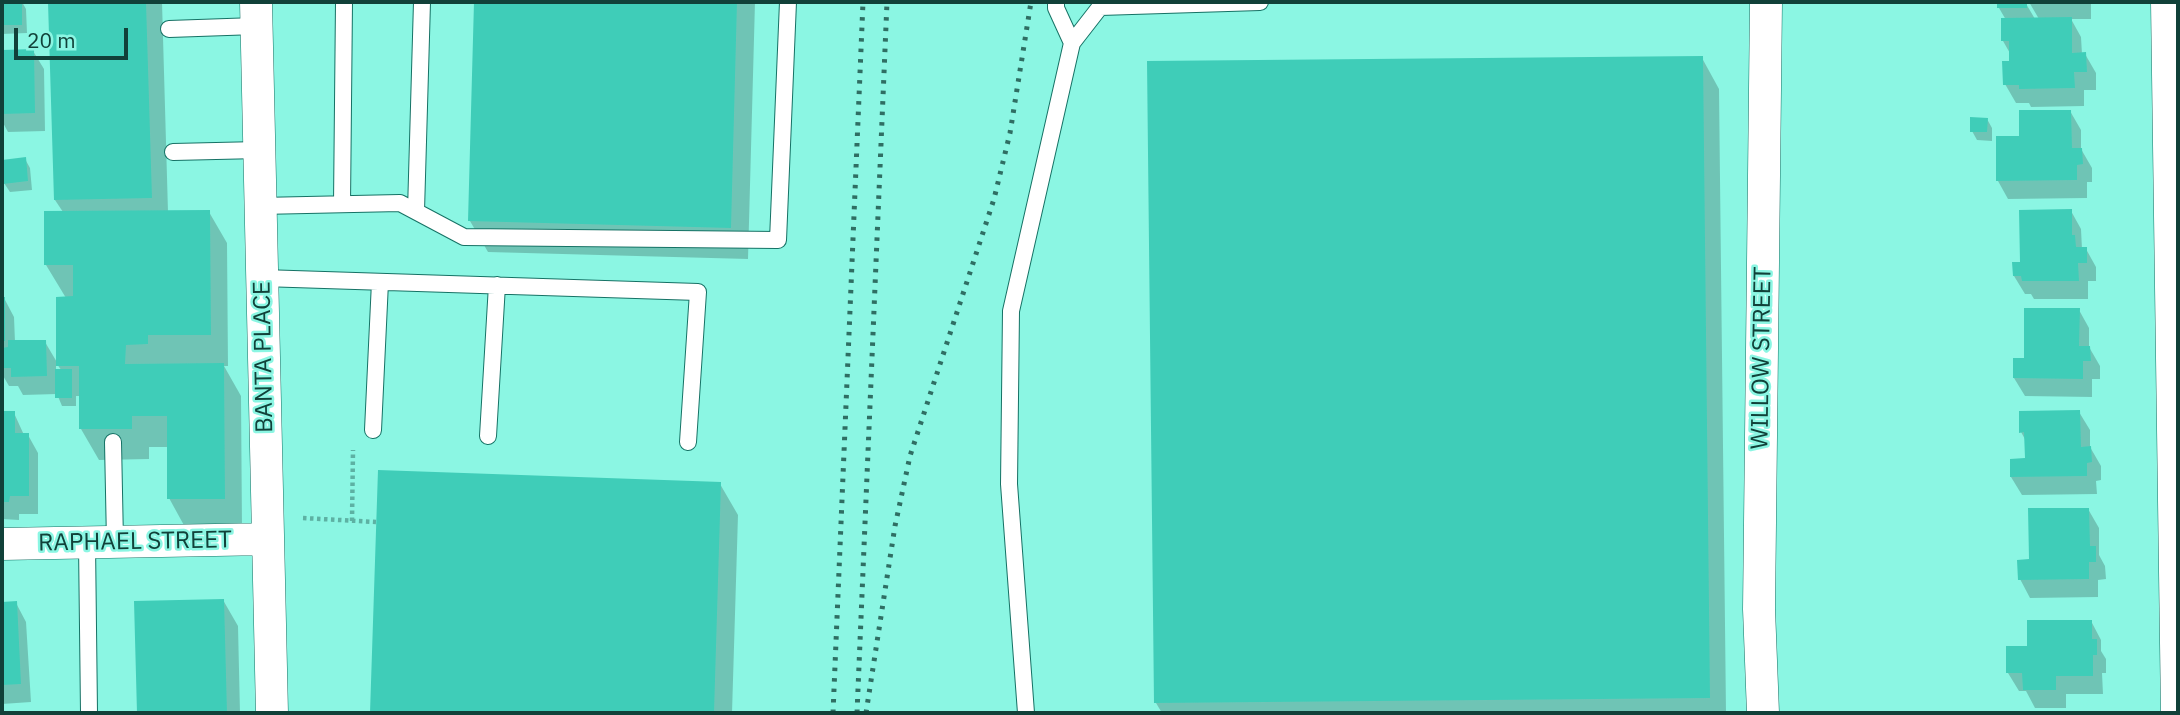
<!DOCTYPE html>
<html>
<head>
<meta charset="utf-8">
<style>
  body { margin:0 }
  #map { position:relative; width:2180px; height:715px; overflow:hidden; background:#8bf6e3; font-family:"IBM Plex Sans",sans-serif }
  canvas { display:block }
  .frame { position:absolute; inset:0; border:4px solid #114139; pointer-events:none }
  .scale { position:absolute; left:14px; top:28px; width:114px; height:32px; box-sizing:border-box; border:4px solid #114139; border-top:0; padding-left:9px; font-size:21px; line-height:24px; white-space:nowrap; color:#114139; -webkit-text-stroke:5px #8bf6e3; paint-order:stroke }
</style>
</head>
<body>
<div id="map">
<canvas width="2180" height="715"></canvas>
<div class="frame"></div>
<div class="scale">20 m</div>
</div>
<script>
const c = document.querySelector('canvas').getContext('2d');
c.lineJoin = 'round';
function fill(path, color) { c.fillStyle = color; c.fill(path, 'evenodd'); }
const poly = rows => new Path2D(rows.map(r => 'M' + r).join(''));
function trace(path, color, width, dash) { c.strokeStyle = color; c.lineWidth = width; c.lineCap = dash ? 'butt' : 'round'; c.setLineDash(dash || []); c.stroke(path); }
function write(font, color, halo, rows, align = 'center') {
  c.font = font + ' "IBM Plex Sans",sans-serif'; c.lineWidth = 5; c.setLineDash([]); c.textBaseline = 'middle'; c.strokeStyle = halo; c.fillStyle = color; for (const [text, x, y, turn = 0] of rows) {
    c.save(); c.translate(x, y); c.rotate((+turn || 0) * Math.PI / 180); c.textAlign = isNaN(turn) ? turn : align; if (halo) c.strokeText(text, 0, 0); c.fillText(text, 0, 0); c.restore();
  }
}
fill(poly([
  [2,2,22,2,26,9,27,33,2,34],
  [50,2,162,2,168,212,209,212,227,243,228,366,224,366,241,396,242,529,186,529,169,498,168,447,149,447,149,459,99,460,81,429,81,396,76,396,76,406,62,406,57,394,23,395,18,386,9,386,2,374,2,298,4,298,14,317,15,342,45,342,58,364,66,298,46,265,63,212,55,200],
  [56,362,59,367,62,371,56,371],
  [476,2,755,2,748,259,488,252,470,221],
  [1999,2,2025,2,2035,19,2039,19,2029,2,2091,2,2091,19,2071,19,2081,37,2082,54,2085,54,2096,73,2096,90,2084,90,2084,106,2031,107,2029,103,2016,103,2005,84,2011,63,2011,55,2003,41,2006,20,1999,8],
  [33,51,44,69,45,131,8,132,2,121,2,52],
  [1702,58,1719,89,1726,713,1162,713,1156,703],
  [2070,111,2081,130,2081,149,2092,168,2092,182,2087,182,2087,198,2008,199,1998,181,2021,137],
  [1987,119,1992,128,1992,141,1977,140,1972,131],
  [25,159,30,168,32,190,10,192,4,183],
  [2071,211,2081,229,2082,249,2086,249,2096,267,2096,281,2088,281,2088,299,2034,299,2031,294,2025,294,2014,276,2022,264],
  [2079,310,2089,328,2089,347,2100,366,2100,379,2092,379,2092,397,2025,396,2014,378],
  [2079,412,2090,430,2090,447,2101,466,2101,480,2096,481,2097,494,2022,495,2011,477,2027,460,2026,441,2021,432],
  [2,413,14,413,24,435,28,435,38,453,38,514,19,514,19,520,2,519],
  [380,471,720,484,738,515,732,713,372,713],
  [2088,509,2099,528,2099,555,2105,566,2106,579,2098,580,2098,597,2030,598,2020,579,2030,561],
  [223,600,238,626,240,713,139,713,136,602],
  [16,603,26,622,31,702,2,704,2,604],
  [2091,621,2101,640,2101,651,2106,659,2106,673,2102,673,2103,694,2066,694,2066,708,2035,708,2026,691,2019,691,2008,673,2029,648]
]), '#0003');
fill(poly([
  [2,2,22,2,22,25,2,25],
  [48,2,146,2,152,198,54,200],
  [474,2,737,2,731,228,468,221],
  [1997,2,2027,2,2027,8,1997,8],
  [2072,17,2072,53,2086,52,2087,72,2074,72,2075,88,2019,89,2019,85,2003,85,2002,61,2009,61,2009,41,2001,41,2001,18],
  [34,49,35,113,2,114,2,50],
  [1703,56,1710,698,1154,703,1147,61],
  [2019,110,2071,110,2072,148,2082,148,2083,164,2077,165,2077,180,1996,181,1996,136,2019,136],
  [1970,117,1988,118,1987,132,1970,132],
  [26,157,28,181,3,184,2,160],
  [2072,209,2072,235,2075,235,2076,247,2087,247,2087,263,2078,263,2079,281,2022,281,2021,276,2013,276,2012,262,2020,262,2019,210],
  [210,210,211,335,148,335,148,344,126,345,125,364,224,363,225,499,167,499,167,416,132,416,132,429,79,429,79,366,56,366,56,297,73,296,73,265,44,265,44,211],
  [2,297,5,297,5,341,2,341],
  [2024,308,2080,308,2079,346,2090,346,2091,361,2083,361,2083,379,2013,378,2013,358,2024,358],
  [8,340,46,340,47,376,11,377,11,368,2,368,2,348,8,347],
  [55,369,72,369,72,398,55,398],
  [2080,410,2081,447,2091,446,2092,462,2087,463,2087,476,2010,477,2010,459,2025,458,2024,432,2019,433,2019,411],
  [2,411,15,411,15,433,29,433,29,496,10,496,9,502,2,502],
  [378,470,721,482,714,713,370,713],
  [2028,508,2089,508,2090,546,2096,546,2096,562,2089,562,2089,579,2018,580,2017,560,2029,559],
  [224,599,227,713,137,713,134,601],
  [17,601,21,684,2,685,2,602],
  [2027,620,2092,620,2092,639,2097,639,2097,655,2093,655,2093,676,2056,676,2056,690,2023,690,2022,673,2006,673,2006,646,2027,646]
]), '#3fcdb8');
const service = poly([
  [1056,2,1056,8,1072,43],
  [169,29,256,26],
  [173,152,259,150],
  [342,204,344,2],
  [260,206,400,203,464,237,778,240,788,2],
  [416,211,422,2],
  [262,278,698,292,688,442],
  [373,430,380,282],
  [488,436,497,285],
  [113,442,115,542],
  [87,543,89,713],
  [1026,713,1009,484,1011,311,1072,43,1100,7,1260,2]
]);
const minor = poly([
  [256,2,272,713],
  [2167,2,2177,713],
  [2,544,268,539],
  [1763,713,1759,609,1766,2]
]);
trace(service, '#167265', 18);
trace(minor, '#167265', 33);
trace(poly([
  [303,518,376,522],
  [352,521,353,450]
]), '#5db1a3', 4.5, [3.5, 3.5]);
trace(service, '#fff', 16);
trace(minor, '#fff', 32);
trace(poly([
  [833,713,863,2],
  [857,713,887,2],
  [866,713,895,526,910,456,994,199,1010,133,1031,2]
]), '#2f6e63', 5, [3.5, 7]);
write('24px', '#114139', '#8bf6e3', [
  ["BANTA PLACE",264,357,-91],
  ["WILLOW STREET",1762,358,-89],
  ["RAPHAEL STREET",135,542,-1]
]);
</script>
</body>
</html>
